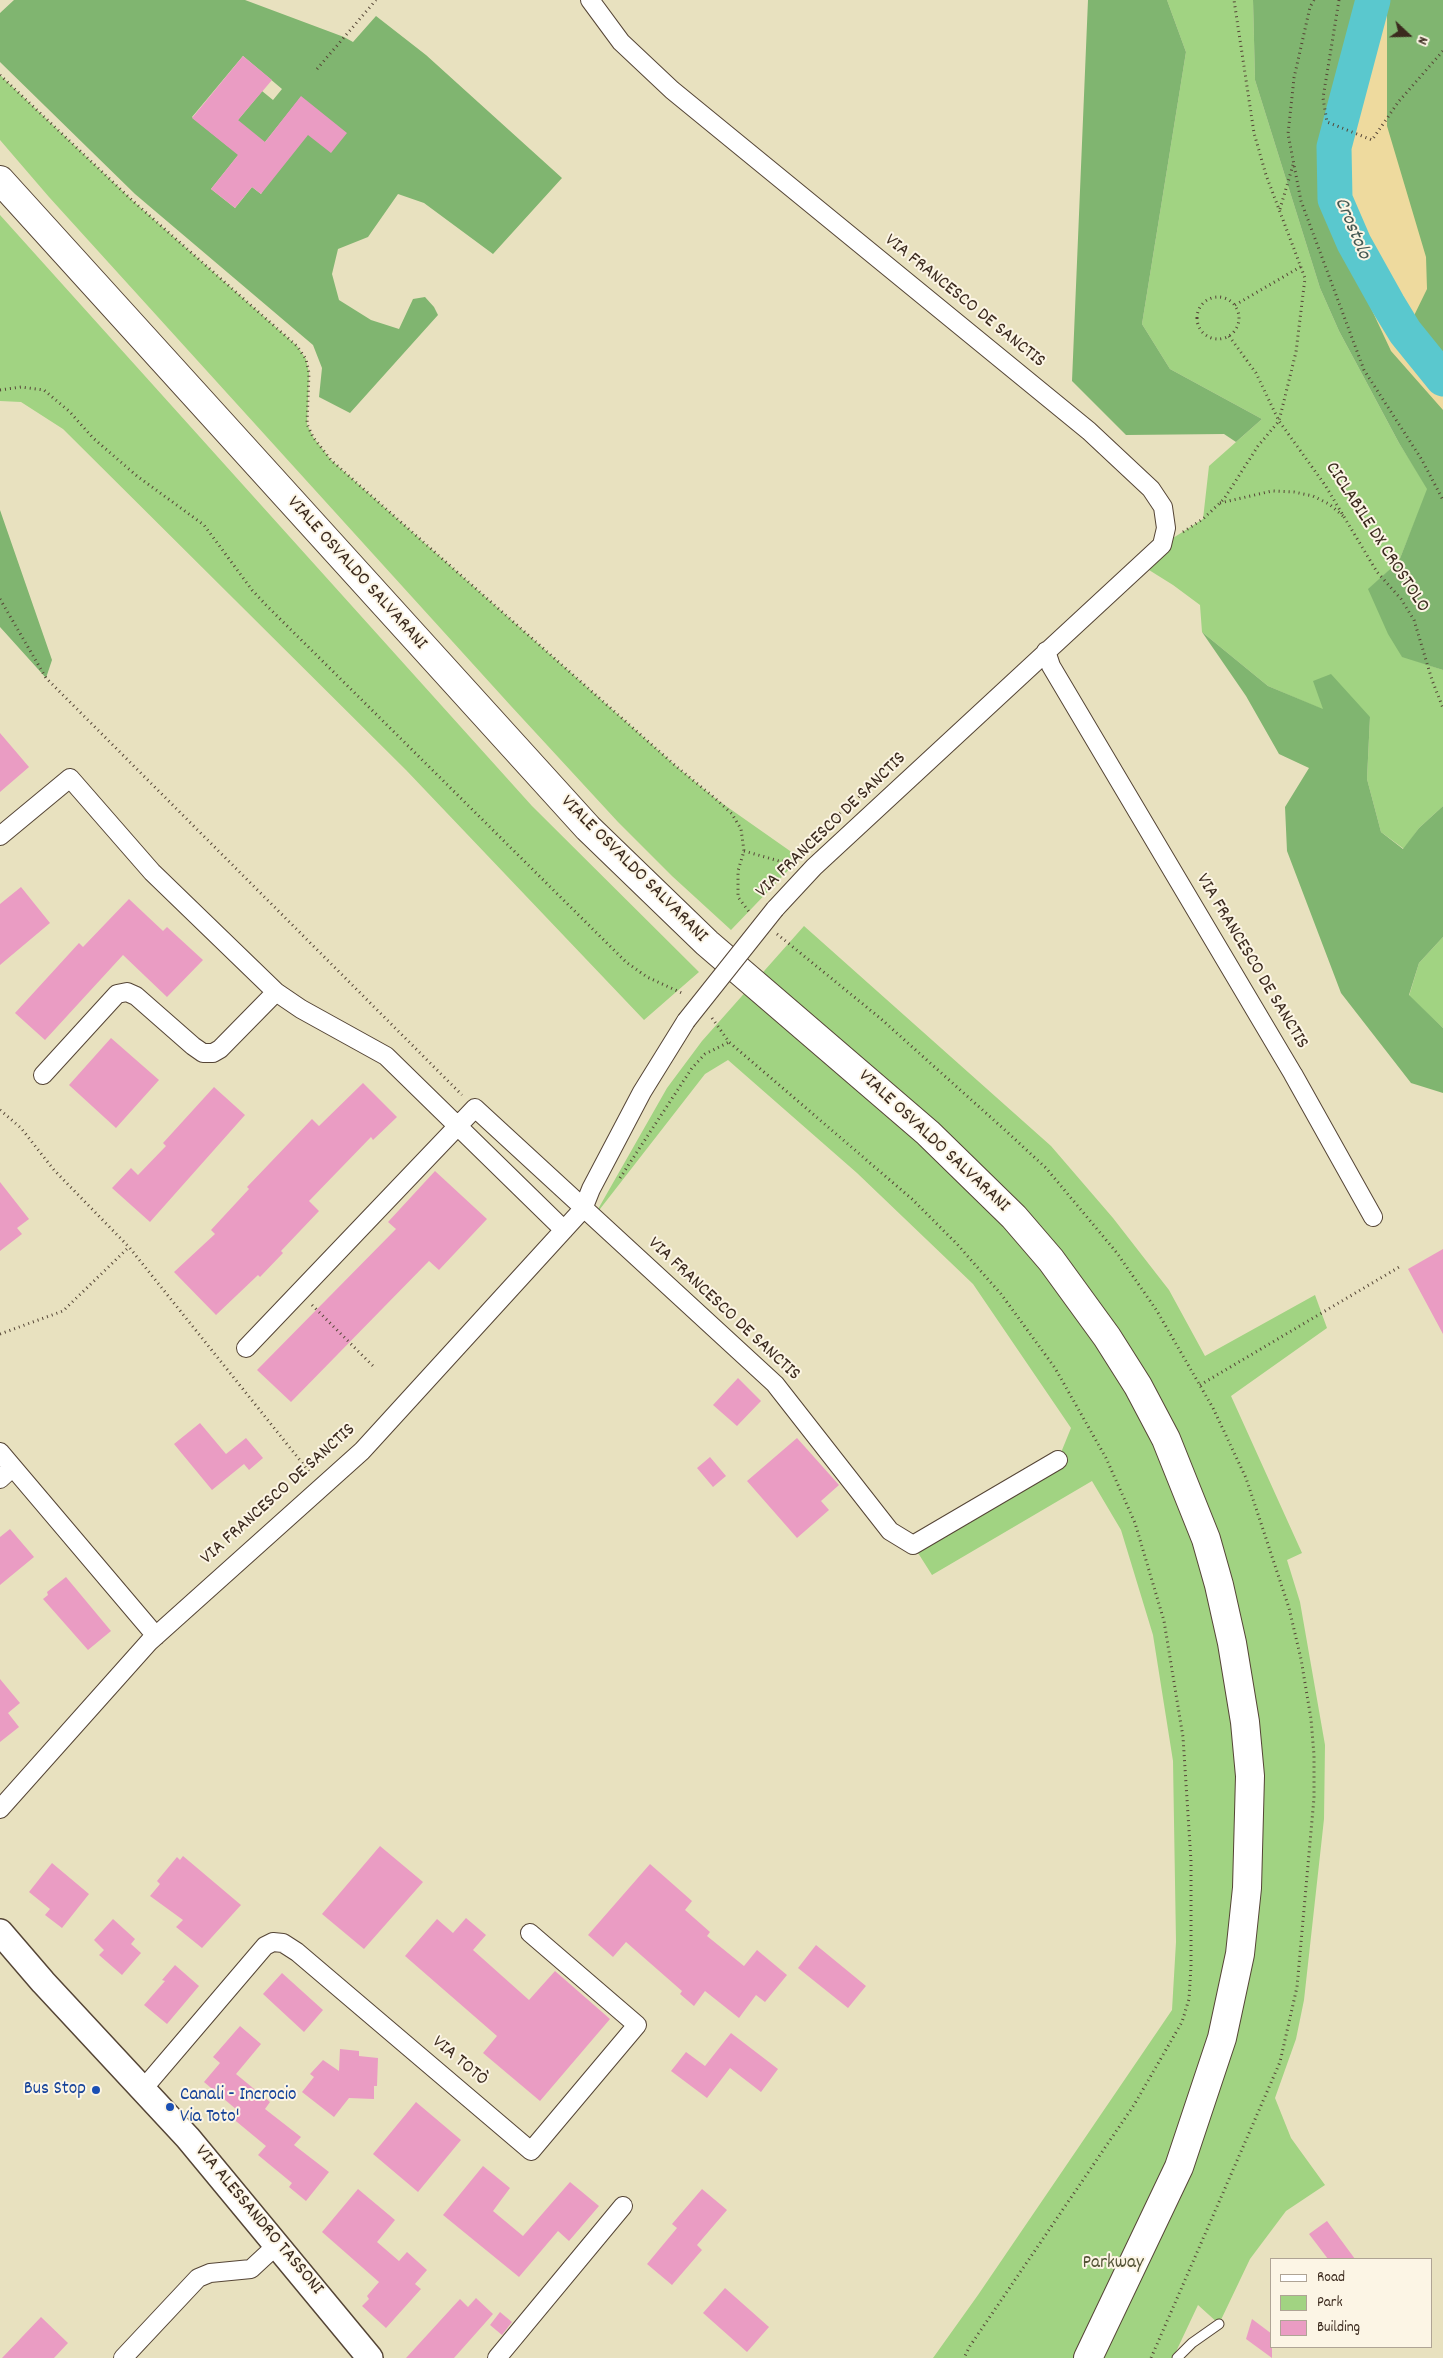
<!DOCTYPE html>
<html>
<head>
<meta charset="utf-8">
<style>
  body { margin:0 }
  #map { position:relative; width:1443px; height:2358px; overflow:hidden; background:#e8e1bf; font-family:Dekko,sans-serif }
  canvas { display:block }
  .legend { position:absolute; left:1270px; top:2258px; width:162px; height:90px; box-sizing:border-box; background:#fcf5e5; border:1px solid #afa495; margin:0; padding:6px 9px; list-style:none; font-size:15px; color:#3b2a1e }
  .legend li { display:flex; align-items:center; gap:10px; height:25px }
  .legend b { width:25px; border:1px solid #afa495 }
  .north { position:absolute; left:1383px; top:10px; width:50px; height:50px; -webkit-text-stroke:4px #fcf5e5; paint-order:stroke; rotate:111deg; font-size:14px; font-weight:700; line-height:20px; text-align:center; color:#3b2a1e }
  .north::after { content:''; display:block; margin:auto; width:18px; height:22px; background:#3b2a1e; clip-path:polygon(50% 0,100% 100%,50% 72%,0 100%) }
</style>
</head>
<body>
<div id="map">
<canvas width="1443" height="2358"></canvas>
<ul class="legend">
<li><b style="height:6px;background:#fff"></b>Road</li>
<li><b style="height:14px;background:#a1d382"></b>Park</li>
<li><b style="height:14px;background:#ea9cc3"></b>Building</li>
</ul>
<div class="north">N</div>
</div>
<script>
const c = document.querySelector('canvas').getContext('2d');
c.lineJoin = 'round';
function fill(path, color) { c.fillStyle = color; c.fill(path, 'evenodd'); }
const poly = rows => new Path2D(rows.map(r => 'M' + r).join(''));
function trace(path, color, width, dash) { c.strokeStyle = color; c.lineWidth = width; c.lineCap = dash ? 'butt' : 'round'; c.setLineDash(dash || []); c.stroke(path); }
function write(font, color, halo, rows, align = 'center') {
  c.font = font + ' Dekko,sans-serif'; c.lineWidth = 4; c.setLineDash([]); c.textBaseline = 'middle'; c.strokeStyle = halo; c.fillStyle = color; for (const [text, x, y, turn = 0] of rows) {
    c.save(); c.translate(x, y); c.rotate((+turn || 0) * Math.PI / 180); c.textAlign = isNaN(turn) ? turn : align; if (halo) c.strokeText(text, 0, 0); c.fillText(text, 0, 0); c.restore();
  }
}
fill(poly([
  [1167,0,1253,0,1255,80,1320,288,1339,331,1399,443,1428,489,1399,561,1369,589,1402,656,1443,670,1443,806,1419,828,1404,849,1381,832,1367,779,1370,717,1324,710,1268,686,1202,632,1200,605,1173,585,1141,565,1162,545,1203,519,1209,466,1262,419,1170,369,1142,324,1186,52],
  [0,75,133,201,297,346,306,359,309,373,307,424,313,437,331,460,677,767,716,799,800,858,731,930,672,876,618,822,511,706,49,197,0,140],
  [0,215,532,806,699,972,644,1020,406,770,63,429,21,402,0,401],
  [804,926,1051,1146,1113,1218,1169,1290,1205,1356,1315,1295,1327,1328,1231,1396,1302,1553,1287,1560,1300,1602,1325,1745,1324,1819,1304,2000,1296,2039,1275,2098,1291,2138,1325,2185,1286,2211,1250,2259,1219,2324,1198,2305,1173,2358,933,2358,978,2295,1172,2010,1176,1942,1173,1761,1153,1635,1121,1530,1092,1481,932,1575,913,1545,1058,1460,1071,1428,973,1284,857,1173,728,1060,705,1074,593,1218,667,1088,702,1041],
  [1443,937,1443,1028,1409,996,1419,963]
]), '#a1d382');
fill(poly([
  [14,0,245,0,344,37,353,42,376,16,426,55,562,178,493,254,424,203,398,194,368,237,338,249,332,274,339,300,371,320,399,329,413,299,425,297,434,307,438,315,350,413,319,397,322,368,313,345,135,194,0,62,0,13],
  [243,56,282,89,273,100,262,91,238,120,230,148,192,117],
  [301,97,261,194,252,187,235,208,211,189,243,149,253,157],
  [1088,0,1167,0,1186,52,1142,324,1170,369,1262,419,1236,442,1224,434,1126,435,1072,381],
  [1253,0,1443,0,1443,670,1402,657,1388,634,1368,589,1399,561,1427,489,1399,443,1339,331,1320,288,1255,80],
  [0,510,52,660,46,678,0,627],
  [1202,632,1268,686,1323,709,1313,681,1331,674,1370,717,1367,779,1381,832,1403,849,1419,828,1443,806,1443,937,1419,963,1409,995,1443,1028,1443,1093,1411,1083,1341,993,1287,851,1285,807,1309,768,1279,754,1246,696]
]), '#80b570');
fill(poly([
  [1374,0,1387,0,1387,126,1426,257,1427,289,1406,332,1443,378,1443,410,1391,351,1362,289,1335,199,1334,147]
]), '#eeda9e');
trace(poly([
  [1373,0,1334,147,1335,199,1354,243,1388,304,1405,332,1443,379]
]), '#5ac8ce', 35);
fill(poly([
  [243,56,272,80,238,120,265,142,301,96,347,133,331,153,308,135,261,194,252,187,235,208,211,189,238,155,192,118],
  [0,733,29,767,0,792],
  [21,887,50,923,0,965,0,904],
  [129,899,163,931,167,927,203,960,167,997,123,955,45,1040,15,1013,79,943,83,947],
  [111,1038,159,1080,116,1128,69,1085],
  [363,1083,397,1117,373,1140,371,1137,309,1201,319,1211,281,1251,283,1253,260,1277,258,1275,216,1315,174,1272,215,1234,211,1230,249,1189,247,1187,312,1119,319,1126],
  [214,1087,245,1115,150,1222,112,1188,131,1168,138,1175,166,1146,163,1143],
  [435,1171,487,1219,439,1270,429,1261,291,1402,257,1370,396,1229,388,1222],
  [0,1182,29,1219,17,1228,22,1234,0,1251],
  [1443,1249,1443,1334,1408,1269],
  [738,1378,761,1401,737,1426,713,1405],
  [200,1423,226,1454,246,1438,263,1458,249,1470,244,1464,212,1490,174,1444],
  [797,1438,839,1485,821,1501,829,1510,797,1538,747,1481],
  [710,1457,726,1476,713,1487,697,1468],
  [10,1529,34,1557,0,1585,0,1537],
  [66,1577,111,1631,88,1650,43,1599,48,1595,47,1592],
  [0,1679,20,1703,8,1713,19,1727,0,1742],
  [380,1846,423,1882,364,1949,322,1914],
  [183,1856,241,1905,202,1948,176,1927,183,1920,150,1896,160,1884,157,1881,177,1857,180,1860],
  [52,1863,89,1894,62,1928,45,1915,50,1909,29,1892],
  [650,1864,692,1901,685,1910,710,1932,707,1936,744,1966,757,1950,787,1975,765,2002,756,1995,739,2018,705,1991,694,2006,680,1994,682,1991,626,1942,613,1957,588,1935],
  [466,1918,486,1935,473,1950,529,2000,555,1971,610,2019,540,2101,483,2053,497,2036,405,1956,437,1919,453,1933],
  [113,1919,135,1939,131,1944,141,1953,122,1975,99,1955,104,1950,94,1940],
  [816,1945,866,1986,848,2008,798,1968],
  [175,1965,199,1986,167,2024,144,2005,165,1981,162,1980],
  [282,1973,323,2010,304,2032,263,1994],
  [240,2026,261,2044,236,2074,270,2102,265,2109,301,2137,294,2145,329,2172,306,2201,289,2187,292,2183,258,2155,266,2146,231,2117,237,2110,204,2082,220,2063,213,2057],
  [731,2033,778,2069,761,2092,730,2068,707,2098,671,2071,686,2052,705,2066],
  [340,2049,359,2051,359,2056,378,2058,377,2086,374,2086,374,2099,349,2098,334,2117,302,2092,314,2077,310,2074,323,2060,339,2071],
  [416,2102,461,2140,418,2192,373,2154],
  [483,2166,510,2188,493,2211,523,2236,570,2182,599,2206,569,2241,558,2231,519,2277,443,2215],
  [358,2189,395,2220,377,2242,399,2261,407,2252,427,2270,415,2284,421,2289,386,2328,362,2306,369,2299,367,2296,379,2282,322,2232],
  [702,2189,727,2210,697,2245,702,2250,672,2285,647,2264,677,2228,672,2224],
  [1327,2221,1355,2259,1328,2259,1309,2234],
  [725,2288,769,2327,747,2352,703,2313],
  [476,2298,493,2314,454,2358,406,2358,460,2299,468,2307],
  [500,2312,512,2322,502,2335,490,2325],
  [41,2317,68,2343,54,2358,2,2358],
  [1252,2319,1272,2334,1272,2358,1246,2339]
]), '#ea9cc3');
const lane = poly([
  [1177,2358,1192,2343,1219,2324]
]);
const street = poly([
  [590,0,621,42,672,90,1089,431,1151,489,1163,507,1166,528,1162,545,814,867,775,909],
  [1046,651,1051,666,1293,1074,1373,1217],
  [0,836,70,778,152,872,276,992,301,1009,386,1056,564,1230],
  [43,1075,117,994,127,992,136,996,193,1046,203,1053,213,1053,220,1049,276,992],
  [246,1348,475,1108,775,1384,890,1531,913,1545,1058,1460],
  [0,1452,156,1636],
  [0,1479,12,1468],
  [0,1809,149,1642,362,1451,583,1209,591,1189,642,1092,686,1021],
  [143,2089,265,1946,273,1942,283,1943,297,1952,531,2151,637,2025,530,1933],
  [123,2358,198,2278,210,2273,251,2269,278,2244],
  [497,2358,623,2206]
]);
const secondary = poly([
  [0,1932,43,1982,188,2138,370,2358]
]);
const primary = poly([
  [0,180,588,828,707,943,928,1133,1014,1217,1051,1260,1107,1337,1138,1386,1166,1439,1206,1539,1219,1585,1232,1643,1245,1722,1250,1776,1247,1888,1240,1954,1222,2038,1179,2167,1088,2358]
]);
trace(lane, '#554536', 11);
trace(street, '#554536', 20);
trace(secondary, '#554536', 28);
trace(primary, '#554536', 30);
trace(poly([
  [1314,0,1310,7,1294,78,1288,134,1301,201,1364,370,1422,460,1443,500],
  [1339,0,1323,98,1327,122,1372,140,1399,101,1443,51],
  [317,69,376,0],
  [0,75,133,201,297,346,306,359,309,373,307,424,313,437,331,460,677,767,716,799,732,814,741,829,744,851,738,871,738,897,750,913],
  [1280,209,1293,165],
  '1197 318a21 21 0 1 1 42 0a21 21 0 1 1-42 0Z',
  [1235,305,1302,266],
  [1229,336,1256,373,1279,421,1325,485,1377,572,1401,599,1414,620,1432,680,1443,708],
  [0,390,21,387,44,390,70,412,93,438,137,476,204,525,252,590,266,605,626,962,647,977,684,994],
  [1220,503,1272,491,1294,492,1313,496,1329,504,1343,516],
  [1183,532,1203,519,1224,499,1258,446,1279,421,1296,352,1305,278,1266,175,1254,133,1234,0],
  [0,599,46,678,462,1095],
  [744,851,779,861,786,861,871,786],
  [777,934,880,1018,1006,1131,1046,1168,1117,1253,1157,1311,1213,1408,1246,1478,1289,1608,1301,1659,1311,1719,1314,1755,1314,1798,1297,1987,1280,2062,1151,2358],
  [712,1018,729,1042,912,1199,957,1244,1001,1294,1055,1368,1106,1458,1135,1523,1164,1621,1183,1737,1191,1861,1191,1966,1189,1999,1182,2022,1134,2105,970,2346,964,2358],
  [0,1110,21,1128,54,1170,129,1247,311,1474],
  [620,1178,692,1068,705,1054,729,1042],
  [312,1305,375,1368],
  [0,1334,63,1311,129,1247],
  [1200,1385,1401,1266]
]), '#554536', 3, [1, 4]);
trace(lane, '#fff', 9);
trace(street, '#fff', 18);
trace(secondary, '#fff', 25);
trace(primary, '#fff', 28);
const streetBridge = poly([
  [686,1021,775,909]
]);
trace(streetBridge, '#554536', 20, []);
trace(streetBridge, '#fff', 18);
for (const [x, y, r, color] of [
  [96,2090,5,"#1a4fb4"],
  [170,2107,5,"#1a4fb4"]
]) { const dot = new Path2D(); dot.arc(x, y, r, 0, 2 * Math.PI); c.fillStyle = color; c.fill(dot); trace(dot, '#fcf5e5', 2); }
write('19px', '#3b2a1e', '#fcf5e5', [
  ["VIA FRANCESCO DE SANCTIS",964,302,39],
  ["CICLABILE DX CROSTOLO",1376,538,57],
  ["VIALE OSVALDO SALVARANI",356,574,48],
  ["VIA FRANCESCO DE SANCTIS",832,826,-44],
  ["VIALE OSVALDO SALVARANI",633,870,45],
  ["VIA FRANCESCO DE SANCTIS",1251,962,59],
  ["VIALE OSVALDO SALVARANI",933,1142,43],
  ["VIA FRANCESCO DE SANCTIS",723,1310,43],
  ["VIA FRANCESCO DE SANCTIS",279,1495,-42],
  ["VIA TOTÒ",459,2062,40],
  ["VIA ALESSANDRO TASSONI",258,2221,50]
]);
write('19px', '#164399', '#fcf5e5', [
  ["Bus Stop",86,2090],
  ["Canali - Incrocio",180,2096,"left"],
  ["Via Toto'",180,2118,"left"]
], 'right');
write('19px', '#545437', '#fcf5e5', [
  ["Parkway",1113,2264]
]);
write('italic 20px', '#445953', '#fcf5e5', [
  ["Crostolo",1351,229,67]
]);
</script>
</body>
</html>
